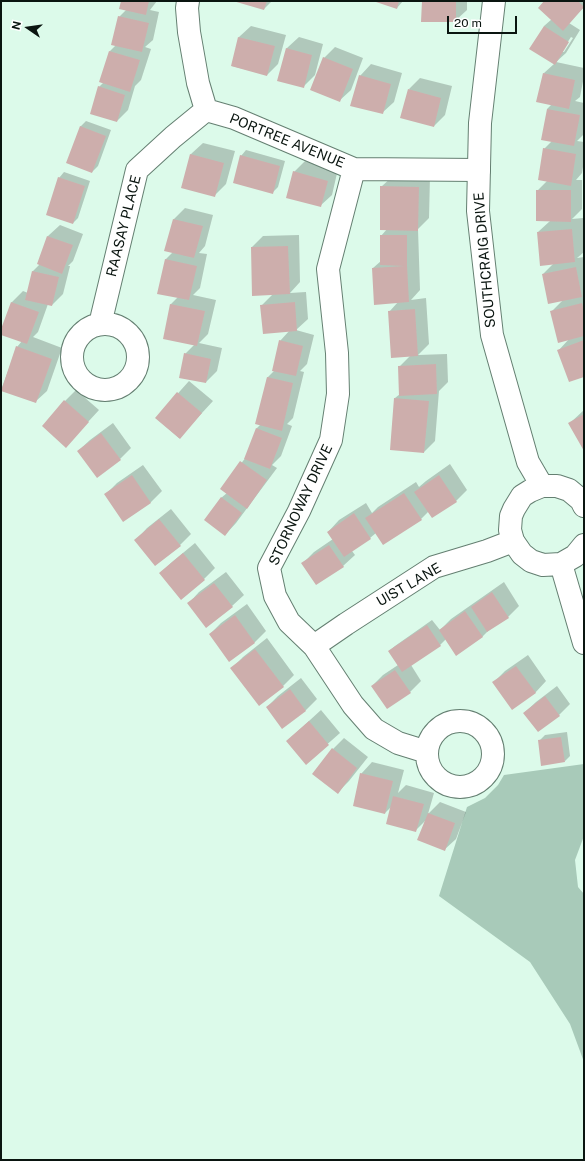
<!DOCTYPE html>
<html>
<head>
<meta charset="utf-8">
<style>
  body { margin:0 }
  #map { position:relative; width:585px; height:1161px; overflow:hidden; background:#dcfaea; font-family:"Public Sans",sans-serif }
  canvas { display:block }
  .frame { position:absolute; inset:0; border:2px solid #0a1510; pointer-events:none }
  .north { position:absolute; left:8px; top:8px; width:40px; height:40px; -webkit-text-stroke:3px #fff; paint-order:stroke; rotate:283deg; font-size:11px; font-weight:700; line-height:16px; text-align:center; color:#0a1510 }
  .north::after { content:''; display:block; margin:auto; width:14px; height:18px; background:#0a1510; clip-path:polygon(50% 0,100% 100%,50% 72%,0 100%) }
  .scale { position:absolute; left:447px; top:16px; width:70px; height:18px; box-sizing:border-box; border:2px solid #0a1510; border-top:0; padding-left:5px; font-size:12px; line-height:14px; white-space:nowrap; color:#0a1510; -webkit-text-stroke:3px #fff; paint-order:stroke }
</style>
</head>
<body>
<div id="map">
<canvas width="585" height="1161"></canvas>
<div class="frame"></div>
<div class="north">N</div>
<div class="scale">20 m</div>
</div>
<script>
const c = document.querySelector('canvas').getContext('2d');
c.lineJoin = 'round';
function fill(path, color) { c.fillStyle = color; c.fill(path, 'evenodd'); }
const poly = rows => new Path2D(rows.map(r => 'M' + r).join(''));
function trace(path, color, width, dash) { c.strokeStyle = color; c.lineWidth = width; c.lineCap = dash ? 'butt' : 'round'; c.setLineDash(dash || []); c.stroke(path); }
function write(font, color, halo, rows, align = 'center') {
  c.font = font + ' "Public Sans",sans-serif'; c.lineWidth = 3; c.setLineDash([]); c.textBaseline = 'middle'; c.strokeStyle = halo; c.fillStyle = color; for (const [text, x, y, turn = 0] of rows) {
    c.save(); c.translate(x, y); c.rotate((+turn || 0) * Math.PI / 180); c.textAlign = isNaN(turn) ? turn : align; if (halo) c.strokeText(text, 0, 0); c.fillText(text, 0, 0); c.restore();
  }
}
fill(poly([
  [584,764,584,836,575,860,578,887,584,894,584,1062,570,1024,530,962,439,896,467,807,485,798,498,785,504,775]
]), '#a8cab9');
fill(poly([
  [122,1,157,1,150,10,159,12,153,40,145,47,151,49,141,80,135,86,128,110,117,121,99,87,103,83,101,82,110,51,116,45,119,17,126,10],
  [236,1,272,1,264,9],
  [375,1,403,1,397,8],
  [423,1,467,1,467,10,455,21],
  [546,1,584,1,584,7,569,23,580,30,566,53,556,62,584,68,584,76,580,97,575,101,584,103,584,134,577,141,584,142,584,161,582,173,576,180,582,180,582,209,572,219,583,218,584,230,584,252,577,258,584,257,584,376,558,351,569,339,551,312,563,300,543,274,554,263,538,232,550,221,537,191,547,181,544,149,552,141,547,109,552,104,544,73,554,64,544,26,552,19],
  [571,37,573,38,564,52,561,52],
  [251,26,286,35,278,64,267,75,232,66,239,37],
  [299,37,323,44,315,75,303,87,279,80,287,48],
  [335,47,363,58,351,90,339,101,324,58],
  [371,64,402,73,394,102,382,113,360,76],
  [420,78,452,86,445,115,434,126,409,89],
  [86,121,111,130,98,166,92,172,80,127],
  [203,143,235,151,226,184,215,195,183,187,191,154],
  [246,150,285,161,278,187,272,193,241,156],
  [305,161,338,169,332,195,320,206,294,172],
  [64,172,90,181,78,218,73,223,59,178],
  [393,176,430,176,429,218,418,229,420,290,411,300,426,298,429,344,418,355,447,354,448,382,439,391,435,441,424,452,395,398,400,394,399,367,410,356,389,312,398,302,373,268,381,261,381,236,387,229,381,187],
  [185,208,213,215,205,246,199,253,207,254,200,288,193,295,216,300,208,334,199,343,222,348,217,371,206,382,185,354,195,344,164,338,171,304,178,297,165,260,173,252,174,219],
  [60,225,83,234,73,261,68,266,70,266,63,294,52,305,48,304,38,332,33,337,62,348,47,391,35,402,1,390,17,347,22,341,1,334,1,332,12,302,23,291,28,293,33,271,40,264,38,264,48,236],
  [299,235,300,282,290,293,306,292,308,319,296,330,314,335,307,364,300,371,304,372,293,418,287,424,292,426,281,456,272,465,277,468,236,523,225,535,221,498,227,493,222,489,246,457,257,428,261,424,267,378,275,370,280,341,290,330,261,306,273,294,252,247,263,236],
  [189,381,213,401,179,438,156,418],
  [76,390,99,410,66,446,65,401],
  [584,410,584,449,570,423],
  [113,423,131,448,120,459,78,451,90,440],
  [450,464,467,490,456,501,428,512,421,519,383,544,376,533,370,538,352,551,355,555,343,566,303,563,314,552,333,539,328,532,339,520,366,503,372,513,378,507,416,482,419,487,426,481],
  [143,465,162,491,150,503,106,494,117,483],
  [171,509,191,534,180,545,136,540,147,528],
  [195,543,215,568,204,579,181,598,160,573,172,562],
  [226,572,244,595,232,606,188,604,199,592],
  [504,582,519,606,508,617,492,627,482,637,446,639,440,645,411,665,421,681,410,692,372,686,383,675,398,665,389,651,395,646,432,620,440,630,451,619],
  [247,604,266,631,255,642,229,660,210,634,221,623],
  [267,638,294,675,283,686,259,704,232,668,243,657],
  [528,655,546,681,535,693,494,682,505,671],
  [301,678,317,699,306,710,282,727,267,707,278,696],
  [557,686,570,704,559,715,538,731,524,713,536,702],
  [321,710,340,733,306,763,287,741],
  [567,732,570,756,565,761,539,741,545,735],
  [344,738,368,757,349,781,338,792,333,749],
  [372,762,404,770,398,793,406,785,434,793,428,814,440,802,466,812,456,839,444,850,426,820,415,831,392,806,385,813,361,774]
]), '#0003');
fill(poly([
  [121,1,149,1,146,15,119,9],
  [233,1,267,1,264,10],
  [373,1,399,1,397,9],
  [422,1,456,1,456,22,421,22],
  [544,1,578,1,584,7,563,31,538,8],
  [118,16,149,23,142,52,111,45],
  [544,26,569,42,555,65,529,49],
  [238,37,275,46,267,76,231,66],
  [286,48,312,55,304,88,277,81],
  [109,51,140,60,130,92,99,82],
  [323,57,353,69,340,102,310,90],
  [543,73,575,80,569,109,536,102],
  [359,75,391,84,383,114,350,106],
  [98,86,125,95,117,122,90,114],
  [408,89,441,98,434,127,400,118],
  [547,109,580,115,574,146,541,140],
  [80,126,106,136,92,173,66,163],
  [543,148,576,154,571,186,538,180],
  [190,154,224,163,215,197,181,188],
  [240,155,280,166,273,194,233,183],
  [293,171,328,181,321,207,286,198],
  [58,177,85,186,73,224,46,215],
  [380,186,419,187,418,231,380,230],
  [536,190,571,190,571,222,536,221],
  [173,219,203,226,194,258,164,251],
  [572,229,575,262,540,266,537,232],
  [380,235,407,235,407,265,409,302,374,305,372,268,404,266,380,265],
  [47,236,73,245,62,274,37,264],
  [288,246,290,294,252,296,251,247],
  [165,259,197,266,189,300,157,294],
  [576,267,582,297,548,304,542,274],
  [32,271,59,277,52,306,25,300],
  [11,302,39,312,27,344,1,335,1,329],
  [295,302,297,331,263,334,260,305],
  [582,303,584,311,584,336,558,343,550,311],
  [170,304,205,311,197,346,163,339],
  [415,309,418,356,391,358,388,311],
  [279,340,303,346,296,376,272,371],
  [584,340,584,377,569,382,557,350],
  [16,346,52,359,36,403,1,391],
  [184,353,211,359,206,383,179,378],
  [436,364,437,394,399,396,398,366],
  [267,377,293,383,282,431,255,424],
  [177,392,202,413,180,439,155,418],
  [394,398,429,401,424,453,390,450],
  [64,400,89,422,66,448,42,426],
  [584,414,584,451,568,423],
  [256,428,282,438,270,469,244,459],
  [101,433,121,460,97,478,77,451],
  [240,461,267,480,247,509,220,489],
  [132,475,151,503,123,522,104,494],
  [439,475,457,502,432,518,414,492],
  [404,493,422,520,383,545,365,518],
  [221,497,242,513,225,536,204,520],
  [354,513,371,539,344,557,327,532],
  [159,519,181,546,155,566,134,540],
  [329,545,344,567,316,585,301,563],
  [183,553,205,580,181,600,159,573],
  [214,583,233,607,206,628,187,603],
  [492,592,509,618,487,632,471,607],
  [465,611,483,637,456,656,439,630],
  [235,615,255,643,229,662,209,634],
  [427,625,441,646,402,672,388,651],
  [255,649,284,687,259,706,230,668],
  [516,666,536,693,512,710,492,682],
  [395,670,411,693,387,709,371,686],
  [290,689,306,711,282,729,266,707],
  [545,696,560,716,538,732,523,713],
  [309,721,329,745,306,765,286,741],
  [561,737,565,762,541,766,538,740],
  [332,748,357,768,338,794,312,774],
  [360,773,393,781,385,814,353,806],
  [393,796,424,804,416,832,386,824],
  [428,813,455,823,445,851,417,840]
]), '#cdaeac');
const minor = poly([
  [188,1,187,8,189,32,198,83,206,110,234,118,354,169,479,170],
  [354,169,328,269,337,353,338,394,331,440,299,511,269,568,275,596,289,622,314,646,353,705,374,729,398,743,427,752],
  '72 357a33 33 0 1 1 66 0a33 33 0 1 1-66 0Z',
  [103,324,102,316,137,170,173,137,206,110],
  [314,646,346,624,434,567,487,551,513,541],
  '427 754a33 33 0 1 1 66 0a33 33 0 1 1-66 0Z'
]);
const tertiary = poly([
  [494,1,480,123,478,211,492,335,528,462,542,486],
  [584,506,581,500,569,490,557,486,542,486,530,491,522,496,514,509,511,516,510,530,513,541,522,554,531,561,543,565,561,564,575,556,584,545],
  [561,564,584,643]
]);
trace(minor, '#647f71', 24);
trace(tertiary, '#647f71', 24);
trace(minor, '#fff', 22);
trace(tertiary, '#fff', 22);
write('14px', '#0a1510', '#fff', [
  ["PORTREE AVENUE",287,141,22],
  ["RAASAY PLACE",124,226,-76],
  ["SOUTHCRAIG DRIVE",485,260,-95],
  ["STORNOWAY DRIVE",301,505,-65],
  ["UIST LANE",409,585,-30]
]);
</script>
</body>
</html>
